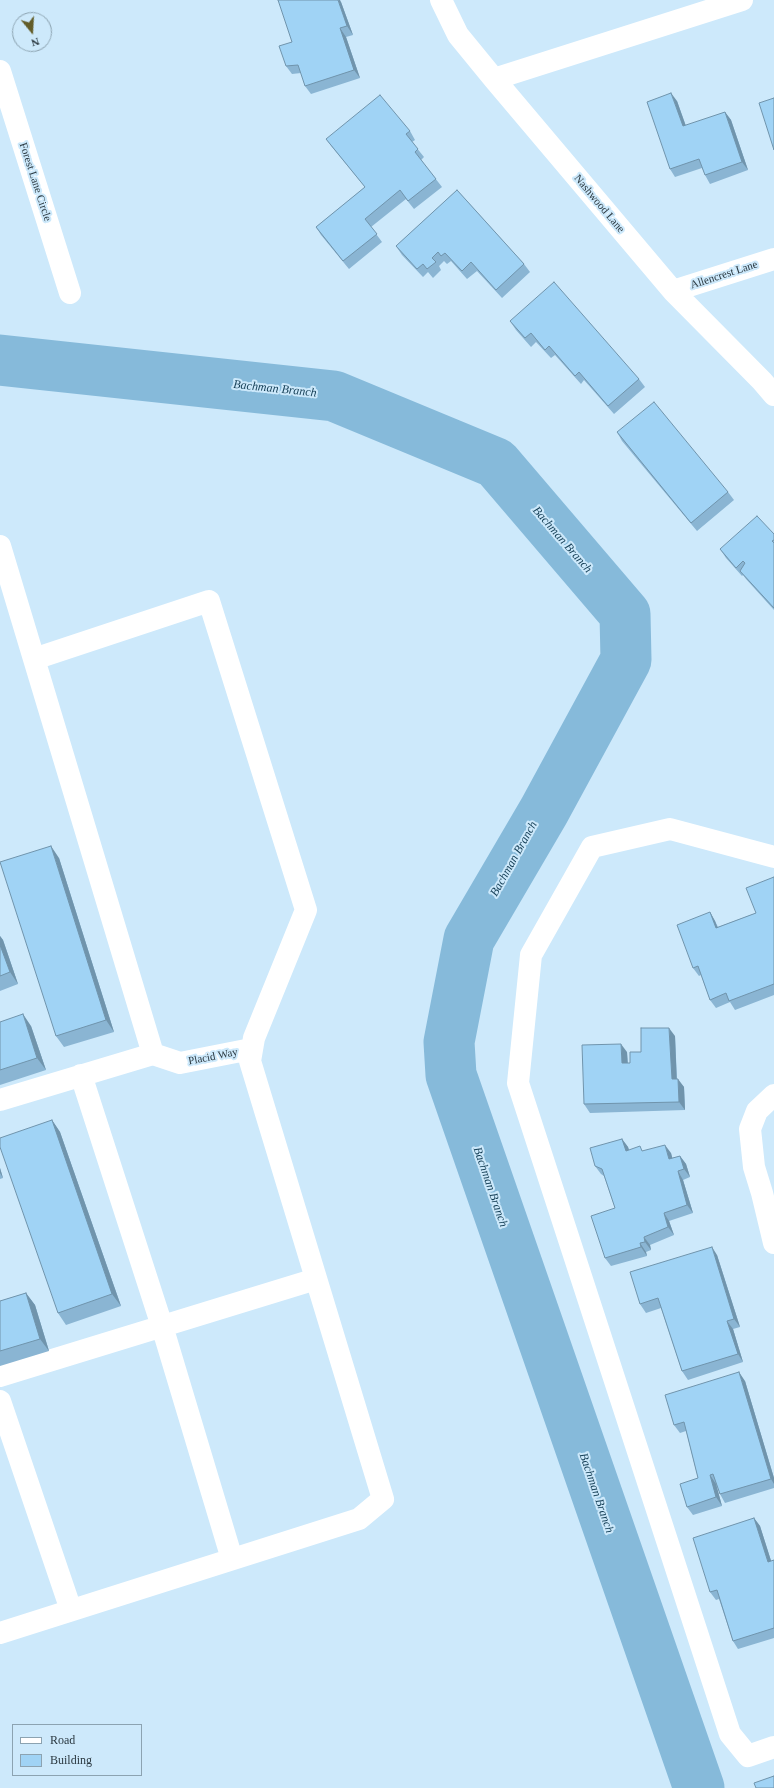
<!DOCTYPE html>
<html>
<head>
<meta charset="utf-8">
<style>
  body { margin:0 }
  #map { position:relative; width:774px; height:1788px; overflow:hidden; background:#cde9fb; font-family:"Times New Roman",serif }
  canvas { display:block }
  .legend { position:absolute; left:12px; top:1724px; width:130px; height:52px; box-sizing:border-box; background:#cde9fb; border:1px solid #8ca3b1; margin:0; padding:5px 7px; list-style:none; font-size:12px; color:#2b3941 }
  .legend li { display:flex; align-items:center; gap:8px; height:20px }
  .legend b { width:20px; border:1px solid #8ca3b1 }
  .north { position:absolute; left:12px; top:12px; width:40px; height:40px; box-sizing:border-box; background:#cde9fb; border:1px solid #8ca3b1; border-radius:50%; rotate:162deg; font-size:11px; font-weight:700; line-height:16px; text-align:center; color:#2b3941 }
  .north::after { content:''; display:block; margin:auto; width:14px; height:18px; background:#625c28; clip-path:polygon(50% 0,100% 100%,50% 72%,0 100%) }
</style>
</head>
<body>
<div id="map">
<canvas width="774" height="1788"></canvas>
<ul class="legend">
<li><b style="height:5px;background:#fff"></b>Road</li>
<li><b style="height:11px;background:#a0d3f5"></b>Building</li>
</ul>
<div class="north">N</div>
</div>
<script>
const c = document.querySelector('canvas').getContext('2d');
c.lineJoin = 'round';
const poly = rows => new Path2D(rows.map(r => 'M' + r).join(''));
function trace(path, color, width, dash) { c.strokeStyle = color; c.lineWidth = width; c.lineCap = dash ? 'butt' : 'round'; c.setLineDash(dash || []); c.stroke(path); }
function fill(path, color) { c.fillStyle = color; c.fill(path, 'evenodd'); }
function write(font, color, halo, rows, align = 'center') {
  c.font = font + ' "Times New Roman",serif'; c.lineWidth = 4; c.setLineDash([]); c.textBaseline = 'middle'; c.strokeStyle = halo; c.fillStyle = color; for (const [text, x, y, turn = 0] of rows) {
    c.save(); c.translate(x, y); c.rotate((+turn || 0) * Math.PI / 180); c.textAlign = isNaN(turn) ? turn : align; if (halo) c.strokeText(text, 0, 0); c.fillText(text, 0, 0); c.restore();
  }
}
trace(poly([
  [0,360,334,396,496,463,625,614,626,660,544,811,469,939,449,1042,451,1075,699,1788]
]), '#86bada', 51);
trace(poly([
  [441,0,458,35,494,79,673,291,762,381,774,395],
  [0,71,70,293],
  [494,79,742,0],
  [673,291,774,259],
  [0,546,34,659],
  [774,857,670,829,592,847,531,955,518,1083,730,1734,748,1756,774,1747],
  [153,1054,180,1063,251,1049],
  [81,1075,162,1326,232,1559],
  [774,1095,757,1111,750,1129,754,1167,762,1193,774,1243],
  [0,1100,153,1054,34,659,209,601,306,910,254,1038,250,1061,383,1499,359,1519,0,1633],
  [0,1376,316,1279],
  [0,1401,71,1610]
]), '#fff', 22);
fill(poly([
  [341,2,353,35,346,37,360,78,311,94,305,86,301,73,292,74,286,66,292,42],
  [677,101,686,126,725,112,731,120,748,170,710,184,705,175,702,168,675,177,670,169],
  [410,131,415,140,412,142,424,157,421,160,442,187,414,209,406,199,371,227,382,242,349,269,321,235,316,227,365,187,332,147,326,139],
  [457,190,524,264,530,272,502,298,477,271,467,279,451,261,447,264,444,261,439,266,441,270,433,278,428,272,423,277,402,255,396,246],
  [510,321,639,379,645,387,614,414,584,380,581,384,555,355,551,358,536,342,531,347,516,330],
  [617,432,728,492,734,500,697,531,622,441],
  [774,534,774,610,746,579,743,575,742,576,726,558,720,549],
  [59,858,114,1032,64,1047,56,1036],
  [774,877,774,995,735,1010,730,1002,716,1008,710,1000,701,975,699,976,693,968,710,912,715,921,718,927,756,913],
  [0,936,3,940,18,984,0,991],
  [0,1022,31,1026,46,1070,0,1085],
  [675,1036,677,1079,684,1087,685,1110,590,1113,584,1104,627,1052,628,1063,630,1063,641,1052],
  [52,1120,60,1132,121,1306,66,1325,58,1313],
  [622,1139,628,1147,629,1150,671,1153,672,1158,680,1156,686,1164,690,1177,683,1180,693,1213,669,1221,674,1235,650,1245,651,1250,646,1252,647,1256,611,1266,605,1258,615,1208,604,1176,601,1174,595,1166],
  [0,1168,3,1178,0,1179],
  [717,1255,740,1327,733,1329,743,1362,688,1380,682,1371,661,1308,646,1313,640,1304],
  [26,1293,35,1305,49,1351,0,1366,0,1301],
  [745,1381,774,1478,774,1488,725,1503,720,1494,716,1484,722,1506,693,1515,687,1507,698,1478,686,1431,680,1433,674,1425],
  [754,1518,760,1526,771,1561,774,1560,774,1638,738,1649,733,1641,719,1599,716,1600,710,1592]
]), '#8ab5d3');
fill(poly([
  [338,0,340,0,341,2,353,35,347,26],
  [340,28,346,37,360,78,354,70],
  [671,93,677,101,689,135,683,126],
  [725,112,731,120,748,170,742,162],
  [51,846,59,858,114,1032,106,1020],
  [710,912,715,921,721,937,716,928],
  [0,936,3,940,18,984,10,972,0,945],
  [23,1014,31,1026,46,1070,37,1058],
  [669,1028,675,1036,677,1087,672,1079],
  [621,1044,627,1052,628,1072,622,1063],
  [678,1079,684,1087,685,1110,679,1102],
  [52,1120,60,1132,121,1306,112,1294],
  [622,1139,628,1147,632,1159,626,1151],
  [665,1145,671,1153,675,1168,669,1159],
  [680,1156,686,1164,690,1177,684,1169],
  [0,1168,3,1178,0,1173],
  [678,1171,683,1180,693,1213,687,1205],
  [664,1213,669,1221,674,1235,668,1227],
  [644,1237,650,1245,651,1250,645,1242],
  [640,1243,646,1252,647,1256,641,1247],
  [712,1247,717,1255,740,1327,734,1319],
  [26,1293,35,1305,49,1351,40,1339],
  [727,1321,733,1329,743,1362,738,1354],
  [739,1372,745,1381,774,1478,774,1484,771,1479],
  [710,1475,716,1484,722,1506,716,1497],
  [754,1518,760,1526,774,1570,768,1562]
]), '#7094ac');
const building = poly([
  [278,0,338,0,347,26,340,28,354,70,305,86,298,65,286,66,279,46,292,42,278,0],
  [671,93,683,126,725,112,742,162,705,175,699,159,670,169,647,102,671,93],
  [380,95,410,131,406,134,418,149,415,152,436,179,408,201,400,190,365,219,377,234,343,261,316,227,365,187,326,139,380,95],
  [774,98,774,150,759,103,774,98],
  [457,190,524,264,496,290,471,262,462,271,445,253,441,256,438,252,432,258,436,262,427,269,423,264,417,269,396,246,457,190],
  [554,282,639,379,608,406,579,372,575,376,549,346,545,350,531,333,525,338,510,321,554,282],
  [654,402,728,492,691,523,617,432,654,402],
  [757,516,774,534,774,540,772,541,774,543,774,608,740,571,745,563,743,561,736,568,720,549,757,516],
  [51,846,106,1020,56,1036,0,862,51,846],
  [774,877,774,984,729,1001,726,993,710,1000,698,966,693,968,677,925,710,912,716,928,756,913,746,888,774,877],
  [0,945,10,972,0,976,0,945],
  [23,1014,37,1058,0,1070,0,1022,23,1014],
  [641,1028,669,1028,672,1079,678,1079,679,1102,584,1104,582,1045,621,1044,622,1063,630,1063,630,1052,641,1052,641,1028],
  [52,1120,112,1294,58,1313,0,1147,0,1138,52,1120],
  [622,1139,626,1151,640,1146,642,1151,665,1145,669,1159,680,1156,684,1169,678,1171,687,1205,664,1213,668,1227,644,1237,645,1242,640,1243,641,1247,605,1258,591,1216,615,1208,602,1169,595,1166,590,1148,622,1139],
  [712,1247,734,1319,727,1321,738,1354,682,1371,658,1298,640,1304,630,1272,712,1247],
  [26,1293,40,1339,0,1351,0,1301,26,1293],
  [739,1372,771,1479,720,1494,713,1474,710,1475,716,1497,687,1507,680,1484,698,1478,684,1422,674,1425,665,1395,739,1372],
  [754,1518,768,1562,774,1560,774,1628,733,1641,717,1590,710,1592,693,1538,754,1518],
  [774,1776,774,1788,756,1788,754,1783,774,1776]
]);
fill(building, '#a0d3f5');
trace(building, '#7094ac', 1);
write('11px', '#2b3941', '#cde9fb', [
  ["Forest Lane Circle",35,182,72],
  ["Nashwood Lane",599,204,50],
  ["Allencrest Lane",724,275,-18],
  ["Placid Way",213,1057,-11]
]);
write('italic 12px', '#143e55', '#cde9fb', [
  ["Bachman Branch",275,389,6],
  ["Bachman Branch",562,540,49],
  ["Bachman Branch",514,859,-61],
  ["Bachman Branch",490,1187,71],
  ["Bachman Branch",596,1493,71]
]);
</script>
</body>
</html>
